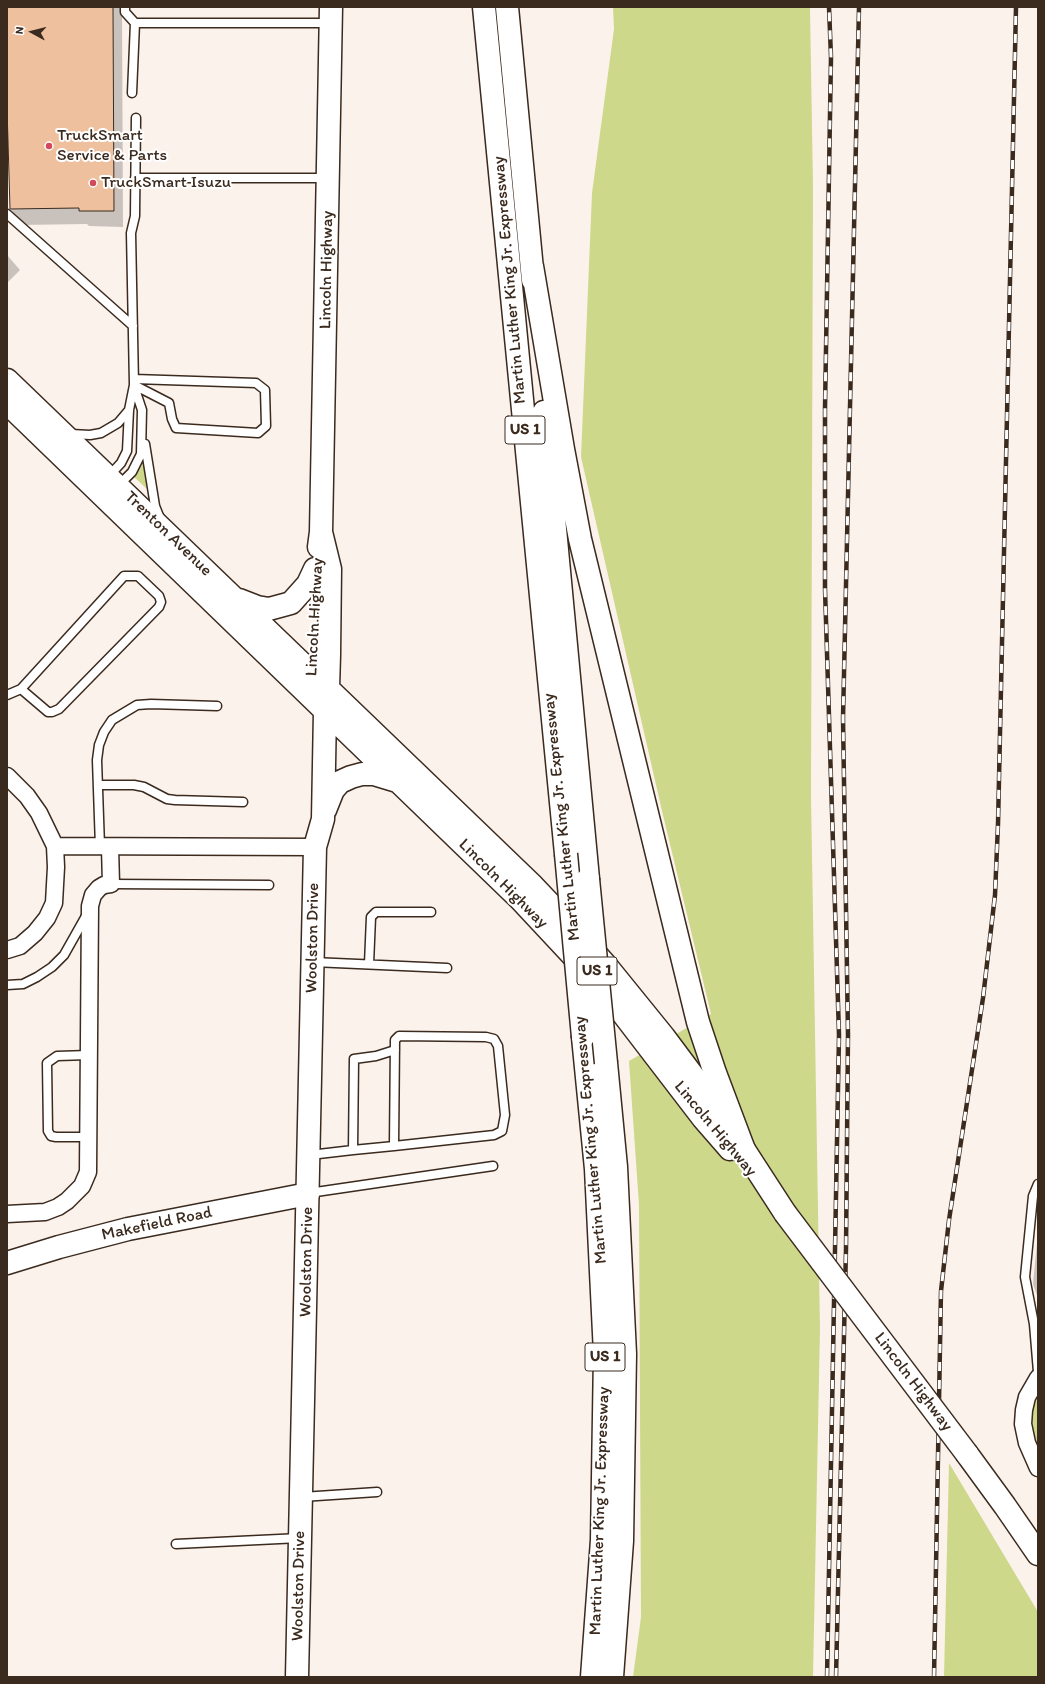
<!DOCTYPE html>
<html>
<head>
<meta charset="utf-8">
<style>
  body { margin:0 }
  #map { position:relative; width:1045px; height:1684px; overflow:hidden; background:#fcf2ec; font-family:Itim,sans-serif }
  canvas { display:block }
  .frame { position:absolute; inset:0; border:8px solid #3b2a1e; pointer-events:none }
  .north { position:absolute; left:12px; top:12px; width:40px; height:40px; -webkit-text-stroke:3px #fff; paint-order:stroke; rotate:277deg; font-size:11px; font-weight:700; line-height:16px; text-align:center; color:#3b2a1e }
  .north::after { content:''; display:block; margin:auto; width:14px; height:18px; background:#3b2a1e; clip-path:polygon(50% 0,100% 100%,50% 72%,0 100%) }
</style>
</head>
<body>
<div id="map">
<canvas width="1045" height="1684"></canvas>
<div class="frame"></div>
<div class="north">N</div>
</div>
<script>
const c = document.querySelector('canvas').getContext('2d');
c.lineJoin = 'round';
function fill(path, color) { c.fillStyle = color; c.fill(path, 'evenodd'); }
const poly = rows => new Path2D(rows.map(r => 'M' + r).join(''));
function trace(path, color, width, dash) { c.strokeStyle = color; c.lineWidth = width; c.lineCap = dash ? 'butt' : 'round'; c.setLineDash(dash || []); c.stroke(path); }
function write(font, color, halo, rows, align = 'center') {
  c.font = font + ' Itim,sans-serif'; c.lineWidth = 4; c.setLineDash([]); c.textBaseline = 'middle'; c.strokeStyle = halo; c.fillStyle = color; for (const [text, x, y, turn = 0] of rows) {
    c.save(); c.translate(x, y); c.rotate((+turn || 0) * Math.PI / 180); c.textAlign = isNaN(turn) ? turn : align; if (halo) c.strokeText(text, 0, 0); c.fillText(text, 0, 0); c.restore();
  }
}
fill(poly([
  [613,7,810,7,813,187,811,796,820,1328,813,1677,633,1677,641,1617,639,1205,629,1061,711,1014,662,811,581,457,592,193,614,29],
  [144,462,148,486,146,488,134,477],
  [1038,1388,1038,1455,1028,1422],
  [949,1463,1038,1612,1038,1677,944,1677]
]), '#cdd88b');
fill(poly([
  [7,7,122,7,123,227,89,226,87,224,20,225,11,209,8,125,7,125],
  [7,255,20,270,7,283],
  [1038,1233,1038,1298,1033,1284]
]), '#0003');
const building = poly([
  [7,7,113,7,114,211,79,211,79,208,10,209,7,108,7,7]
]);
fill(building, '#eec09e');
trace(building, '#3b2a1e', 1);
const lane = poly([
  [125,7,125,12,135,23,132,93],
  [135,23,330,23],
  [135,178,326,178],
  [7,214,133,326],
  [134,379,256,383,265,390,266,426,258,433,176,428,172,419,169,403,134,385],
  [71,434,90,435,101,433,118,423,129,410],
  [145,444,155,506,159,516],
  [108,477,121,463,127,451,129,410,134,385,131,233,135,216,136,118],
  [119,485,132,472,141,454,142,410,134,386],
  [7,695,21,689,124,576,138,576,159,596,161,602,159,607,59,709,52,712,48,712,21,689],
  [98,785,134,785,144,787,167,799,175,800,243,802],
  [100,847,97,760,99,745,104,732,112,720,137,705,151,704,217,706],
  [111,884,269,885],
  [313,962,447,968],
  [369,964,371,917,376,912,431,912],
  [7,985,23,984,37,977,52,967,64,955,86,916],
  [88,1137,56,1137,51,1136,48,1131,47,1063,57,1056,89,1055],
  [353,1150,354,1059,376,1056,395,1050],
  [310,1155,353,1150,394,1146,494,1135,502,1131,505,1115,498,1046,494,1039,486,1037,399,1036,395,1040,394,1146],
  [1038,1184,1033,1196,1025,1277,1034,1324,1038,1372],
  [309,1193,493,1166],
  [302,1497,377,1492],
  [176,1544,300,1538]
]);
const street = poly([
  [7,776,27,796,39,813,55,846,56,867,54,903,47,918,35,933,20,946,7,950],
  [55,846,315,847],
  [7,1214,45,1212,58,1207,67,1201,82,1186,88,1172,90,906,93,895,99,888,104,885,111,884,110,847],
  [1038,1378,1027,1397,1024,1410,1023,1424,1027,1443,1038,1468]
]);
const secondary = poly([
  [7,1263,59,1247,128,1229,308,1194]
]);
const primary = poly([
  [7,380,533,886,569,924,604,963,664,1037,717,1108,785,1213],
  [7,403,520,899,591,975,624,1015,703,1118,730,1149],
  [319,547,321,532,331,7],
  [239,600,257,607,269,609,291,603,308,584,315,569],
  [325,810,333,790,340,782,351,777,362,774,374,774,397,781],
  [967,1454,1005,1506,1038,1554],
  [297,1677,315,847,323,819,325,711,328,688,329,655,330,569,321,532]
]);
const highway = poly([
  [484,7,566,854],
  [507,7,533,280],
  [532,266,563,449,580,539,698,1022,715,1073,744,1150],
  [544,412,588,879],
  [583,1037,596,1169,605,1354,602,1540,592,1677],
  [606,1063,616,1167,625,1354,622,1541,612,1677]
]);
trace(lane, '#3b2a1e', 11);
trace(street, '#3b2a1e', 19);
trace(secondary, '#3b2a1e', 25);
trace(primary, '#3b2a1e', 25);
trace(highway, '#3b2a1e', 25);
trace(lane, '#fff', 8);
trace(street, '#fff', 16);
trace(secondary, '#fff', 22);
trace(primary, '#fff', 22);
trace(highway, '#fff', 22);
const rail = poly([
  [827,1677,839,1035,825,589,825,408,831,57,829,7],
  [836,1677,846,1249,848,1035,843,718,859,7],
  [934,1677,941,1291,949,1220,983,998,995,895,998,824,1016,7]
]);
trace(rail, '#3b2a1e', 4.5);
trace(rail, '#fff', 3, [9]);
const primaryBridge = poly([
  [785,1213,967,1454]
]);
const highwayBridge = poly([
  [566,854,583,1037],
  [588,879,606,1063]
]);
trace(primaryBridge, '#3b2a1e', 25, []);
trace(highwayBridge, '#3b2a1e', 25, []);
trace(primaryBridge, '#fff', 22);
trace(highwayBridge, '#fff', 22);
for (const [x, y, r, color] of [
  [49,146,4,"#d1495b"],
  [93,183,4,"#d1495b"]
]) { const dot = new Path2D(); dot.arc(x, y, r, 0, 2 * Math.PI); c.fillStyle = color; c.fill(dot); trace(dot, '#fff', 1.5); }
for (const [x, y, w] of [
  [525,430,40],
  [597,971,40],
  [605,1357,40]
]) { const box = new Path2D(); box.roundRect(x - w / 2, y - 14, w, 28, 3); c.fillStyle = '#fff'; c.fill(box); trace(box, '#3b2a1e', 1); }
write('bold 16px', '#3b2a1e', null, [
  ["US 1",525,430],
  ["US 1",597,971],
  ["US 1",605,1357]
]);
write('17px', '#3b2a1e', '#fff', [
  ["TruckSmart",57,136],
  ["Service & Parts",57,156],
  ["TruckSmart Isuzu",101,183]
], 'left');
write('17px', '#3b2a1e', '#fff', [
  ["Lincoln Highway",327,270,-89],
  ["Martin Luther King Jr. Expressway",510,280,-95],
  ["Trenton Avenue",168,534,44],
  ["Lincoln Highway",315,617,-87],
  ["Martin Luther King Jr. Expressway",562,817,-96],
  ["Lincoln Highway",503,884,45],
  ["Woolston Drive",313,938,-89],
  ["Lincoln Highway",715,1129,50],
  ["Martin Luther King Jr. Expressway",591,1140,-95],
  ["Makefield Road",157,1224,-12],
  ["Woolston Drive",307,1262,-89],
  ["Lincoln Highway",913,1382,53],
  ["Martin Luther King Jr. Expressway",600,1511,-88],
  ["Woolston Drive",299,1586,-89]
]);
</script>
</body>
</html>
